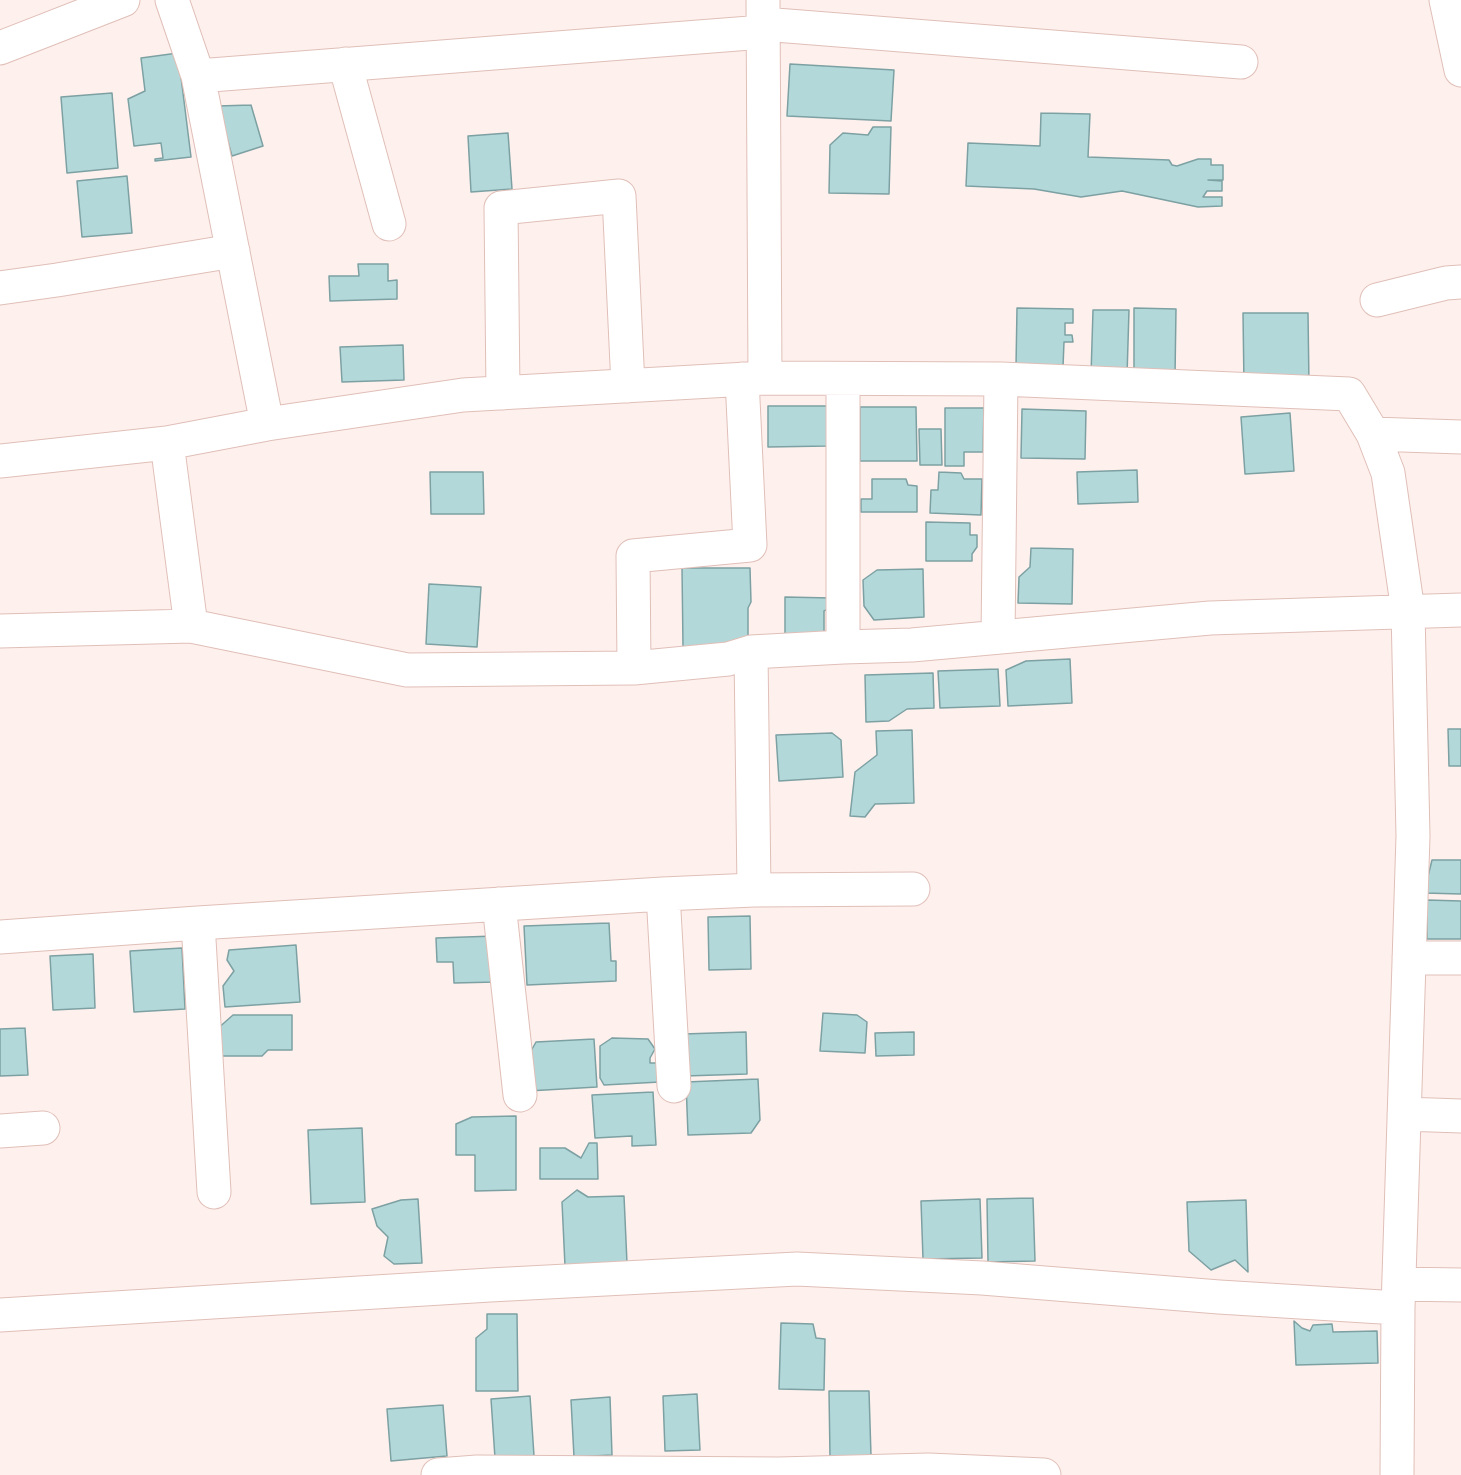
<!DOCTYPE html>
<html>
<head>
<meta charset="utf-8">
<style>
  body { margin:0 }
  canvas { display:block; background:#fef0ed }
</style>
</head>
<body>
<canvas width="1461" height="1475"></canvas>
<script>
const c = document.querySelector('canvas').getContext('2d');
c.lineJoin = 'round';
function fill(path, color) { c.fillStyle = color; c.fill(path, 'evenodd'); }
const poly = rows => new Path2D(rows.map(r => 'M' + r).join(''));
function trace(path, color, width, dash) { c.strokeStyle = color; c.lineWidth = width; c.lineCap = dash ? 'butt' : 'round'; c.setLineDash(dash || []); c.stroke(path); }
const building = poly([
  [178,53,191,157,155,161,155,159,163,158,161,143,134,146,128,99,145,91,141,58,178,53],
  [790,64,894,70,891,121,787,116,790,64],
  [112,93,118,168,67,173,61,97,112,93],
  [251,105,263,146,232,156,218,106,251,105],
  [1041,113,1090,114,1088,157,1169,160,1172,165,1177,166,1198,159,1211,159,1211,165,1223,165,1223,180,1208,180,1222,181,1222,191,1207,191,1203,197,1222,197,1222,206,1198,207,1122,191,1081,197,1034,189,966,186,968,143,1040,146,1041,113],
  [873,127,891,127,889,194,829,193,830,145,843,133,868,135,873,127],
  [508,133,512,189,471,192,468,136,508,133],
  [127,176,132,233,82,237,77,181,127,176],
  [358,264,388,264,388,281,397,280,397,299,330,301,329,276,359,276,358,264],
  [1017,308,1073,309,1073,323,1065,323,1065,335,1072,335,1073,342,1064,342,1063,367,1016,366,1017,308],
  [1134,308,1176,309,1175,376,1134,375,1134,308],
  [1093,310,1129,310,1127,376,1091,375,1093,310],
  [1243,313,1308,313,1309,385,1244,386,1243,313],
  [403,345,404,380,342,382,340,347,403,345],
  [768,406,828,406,828,446,768,447,768,406],
  [860,407,916,407,917,461,860,461,860,407],
  [945,408,984,408,983,452,964,452,964,466,945,466,945,408],
  [1022,409,1086,411,1085,459,1021,458,1022,409],
  [1290,413,1294,471,1245,474,1241,417,1290,413],
  [919,429,941,429,942,465,920,465,919,429],
  [1137,470,1138,502,1078,504,1077,472,1137,470],
  [430,472,483,472,484,514,431,514,430,472],
  [939,472,961,473,964,479,982,479,981,515,930,513,931,490,938,490,939,472],
  [872,479,906,479,908,485,917,486,917,512,861,512,861,499,872,499,872,479],
  [926,522,970,523,970,535,977,535,977,547,972,554,972,561,926,561,926,522],
  [1031,548,1073,549,1072,604,1018,603,1019,577,1030,567,1031,548],
  [682,568,750,568,751,602,748,608,748,646,683,647,682,568],
  [923,569,924,617,874,620,864,606,863,580,877,570,923,569],
  [429,584,481,587,477,647,426,644,429,584],
  [785,597,831,598,830,608,824,611,824,634,785,634,785,597],
  [1070,659,1072,703,1008,706,1006,670,1026,661,1070,659],
  [998,669,1000,706,940,708,938,671,998,669],
  [933,673,934,708,907,709,889,721,866,722,865,675,933,673],
  [1448,729,1461,729,1461,766,1449,766,1448,729],
  [912,730,914,803,875,804,865,817,850,816,855,772,877,755,876,731,912,730],
  [832,733,841,740,843,777,779,781,776,735,832,733],
  [1432,860,1461,860,1461,894,1424,893,1432,860],
  [1427,900,1461,901,1461,939,1427,939,1427,900],
  [750,916,751,969,709,970,708,917,750,916],
  [609,923,611,961,616,961,616,981,527,985,524,926,609,923],
  [495,936,496,982,454,983,453,962,437,962,436,938,495,936],
  [296,945,300,1002,225,1007,223,986,234,971,227,960,229,950,296,945],
  [182,948,185,1009,134,1012,130,951,182,948],
  [93,954,95,1008,53,1010,50,956,93,954],
  [823,1013,857,1015,867,1022,865,1053,820,1051,823,1013],
  [233,1015,292,1015,292,1050,268,1050,262,1056,216,1056,216,1030,233,1015],
  [25,1028,28,1075,0,1076,0,1029,25,1028],
  [746,1032,747,1074,685,1076,683,1034,746,1032],
  [914,1032,914,1055,876,1056,875,1033,914,1032],
  [612,1038,648,1039,655,1049,650,1058,650,1063,659,1063,660,1082,604,1085,600,1078,600,1046,612,1038],
  [594,1039,597,1087,528,1091,526,1060,536,1042,594,1039],
  [758,1079,760,1120,751,1133,688,1135,686,1082,758,1079],
  [653,1092,656,1145,632,1146,632,1136,595,1138,592,1095,653,1092],
  [516,1116,516,1190,475,1191,475,1155,456,1155,456,1124,472,1117,516,1116],
  [362,1128,365,1202,311,1204,308,1130,362,1128],
  [589,1143,597,1143,598,1179,540,1179,540,1148,565,1148,581,1158,589,1143],
  [577,1190,588,1197,624,1196,627,1263,565,1266,562,1202,577,1190],
  [1033,1198,1035,1261,988,1262,987,1199,1033,1198],
  [418,1199,422,1263,394,1264,384,1256,388,1237,377,1226,372,1209,401,1200,418,1199],
  [980,1199,982,1258,923,1259,921,1201,980,1199],
  [1246,1200,1248,1272,1235,1260,1211,1270,1189,1251,1187,1202,1246,1200],
  [487,1314,517,1314,518,1391,476,1391,476,1338,487,1329,487,1314],
  [1294,1321,1302,1328,1310,1331,1313,1325,1332,1324,1333,1332,1377,1331,1378,1363,1296,1365,1294,1321],
  [781,1323,813,1324,816,1338,825,1339,824,1390,779,1389,781,1323],
  [829,1391,869,1391,871,1456,830,1457,829,1391],
  [697,1394,700,1450,665,1451,663,1396,697,1394],
  [530,1396,534,1456,495,1458,491,1399,530,1396],
  [610,1397,612,1455,574,1457,571,1400,610,1397],
  [443,1405,447,1456,391,1461,387,1409,443,1405]
]);
fill(building, '#b3d8da');
trace(building, '#7da1a3', 1.5);
const minor = poly([
  [172,0,198,76,267,424],
  [763,0,765,378],
  [1446,0,1461,70],
  [763,24,1241,62],
  [345,64,389,224],
  [198,76,763,32],
  [0,288,57,280,233,251],
  [1377,300,1446,283,1461,282],
  [503,393,501,208,619,196,628,386],
  [1373,434,1461,437],
  [0,461,167,443],
  [191,626,407,670,634,668,728,659,751,652,843,647,912,645,1210,618,1461,610],
  [0,631,191,626,167,443,267,424,463,395,765,378,1001,379,1349,394,1373,434,1388,473,1408,611,1413,836,1398,1308,1397,1475],
  [998,637,1001,379],
  [843,647,843,379],
  [751,652,754,890],
  [634,668,633,556,750,545,742,379],
  [663,894,674,1086],
  [499,904,520,1095],
  [198,923,214,1192],
  [0,937,198,923,663,894,754,890,913,889],
  [1409,958,1461,958],
  [1404,1114,1461,1116],
  [0,1131,43,1128],
  [1399,1284,1461,1285],
  [0,1315,490,1285,797,1269,982,1278,1219,1297,1398,1308],
  [438,1475,477,1472,779,1474,928,1470,1044,1475]
]);
const major = poly([
  [0,48,123,0]
]);
trace(minor, '#e0bfb8', 35);
trace(major, '#e0bfb8', 35);
trace(minor, '#fff', 33);
trace(major, '#fff', 33);
</script>
</body>
</html>
